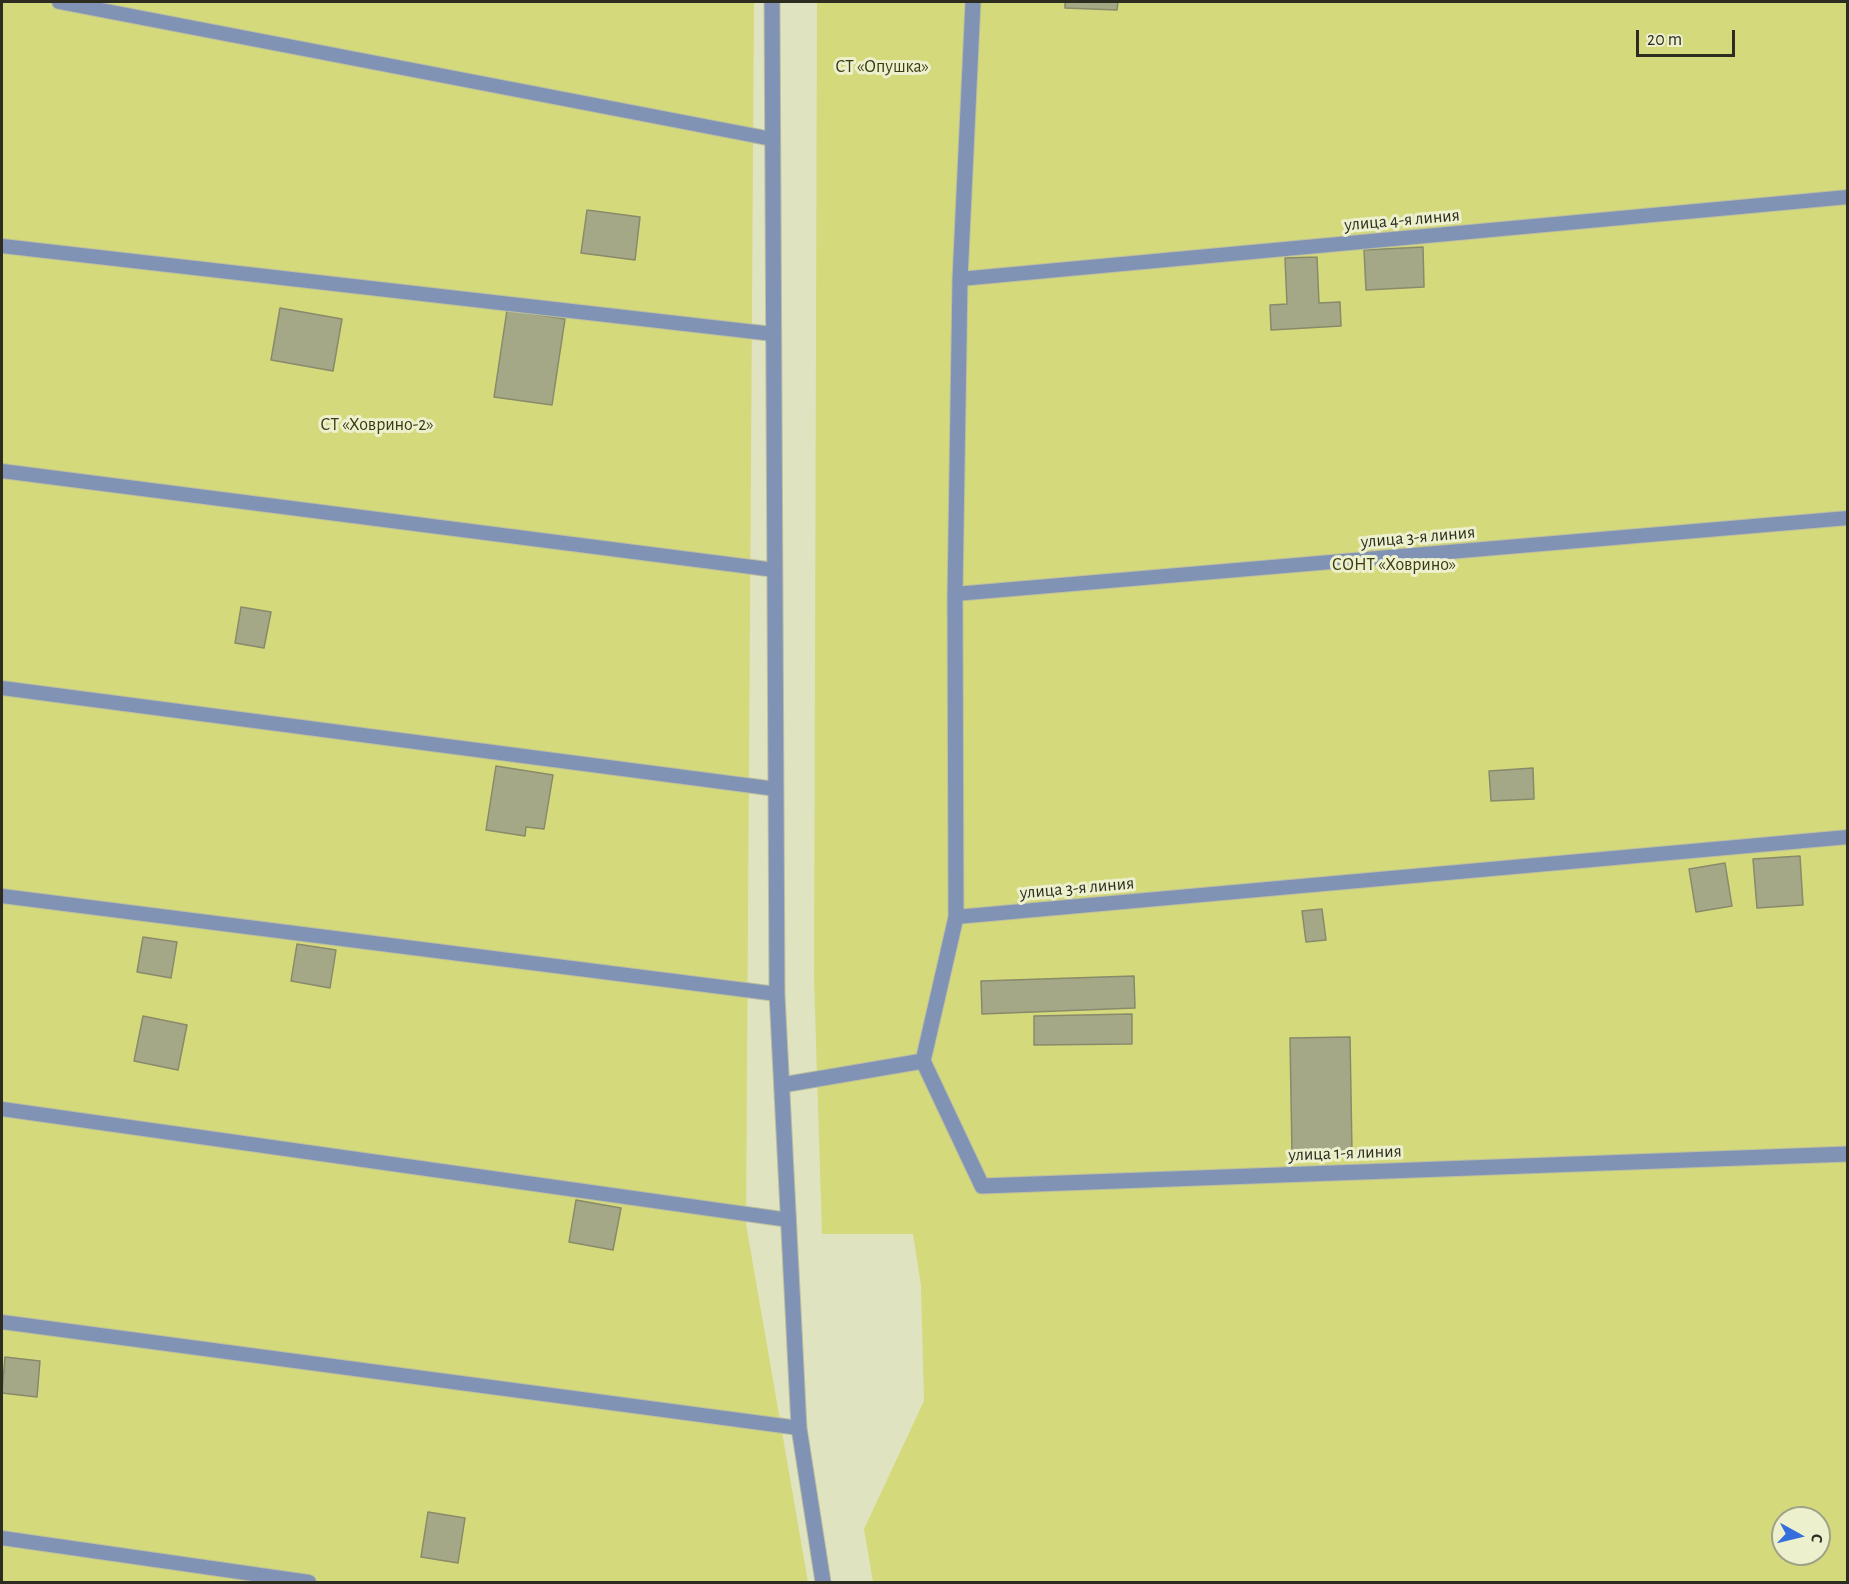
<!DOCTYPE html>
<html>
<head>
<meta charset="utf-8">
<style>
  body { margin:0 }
  #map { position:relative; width:1849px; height:1584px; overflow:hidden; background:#e0e3c0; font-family:"Alegreya Sans",sans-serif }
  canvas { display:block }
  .frame { position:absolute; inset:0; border:3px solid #2c2d20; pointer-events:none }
  .north { position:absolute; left:1771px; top:1506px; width:60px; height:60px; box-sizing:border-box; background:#edf0cd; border:2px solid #a0a288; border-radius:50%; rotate:98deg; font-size:16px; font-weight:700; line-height:24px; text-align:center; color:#2c2d20 }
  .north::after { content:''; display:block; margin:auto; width:21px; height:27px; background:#356fdd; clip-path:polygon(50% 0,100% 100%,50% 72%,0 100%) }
  .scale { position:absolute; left:1636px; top:30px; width:99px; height:27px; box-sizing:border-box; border:3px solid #2c2d20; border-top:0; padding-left:8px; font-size:18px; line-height:21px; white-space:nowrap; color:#2c2d20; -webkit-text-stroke:4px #edf0cd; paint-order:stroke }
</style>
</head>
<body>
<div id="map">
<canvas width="1849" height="1584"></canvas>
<div class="frame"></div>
<div class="north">С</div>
<div class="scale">20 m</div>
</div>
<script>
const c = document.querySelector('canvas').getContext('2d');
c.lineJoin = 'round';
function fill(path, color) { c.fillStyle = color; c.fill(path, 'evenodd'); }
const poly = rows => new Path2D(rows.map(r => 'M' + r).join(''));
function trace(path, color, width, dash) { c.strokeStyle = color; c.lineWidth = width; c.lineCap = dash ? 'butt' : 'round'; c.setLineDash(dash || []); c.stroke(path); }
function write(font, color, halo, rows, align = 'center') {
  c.font = font + ' "Alegreya Sans",sans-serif'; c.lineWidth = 6; c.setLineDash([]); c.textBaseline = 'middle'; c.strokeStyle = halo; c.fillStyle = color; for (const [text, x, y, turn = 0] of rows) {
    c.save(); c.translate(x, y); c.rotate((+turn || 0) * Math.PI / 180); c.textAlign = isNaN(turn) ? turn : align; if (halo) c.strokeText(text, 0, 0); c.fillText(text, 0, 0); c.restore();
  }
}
fill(poly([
  [2,2,754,2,746,1224,808,1582,2,1582],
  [817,2,1847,2,1847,1582,873,1582,864,1529,924,1401,921,1286,913,1234,822,1234,814,978],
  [1783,1518,1819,1518,1819,1554,1783,1554]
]), '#d4d97c');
const building = poly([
  [1065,2,1118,2,1117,10,1065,8,1065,2],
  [587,210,640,217,635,260,581,253,587,210],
  [1423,247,1424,287,1366,290,1364,250,1423,247],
  [1317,257,1319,303,1340,302,1341,326,1271,330,1270,305,1287,304,1285,258,1317,257],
  [280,308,342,319,333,371,271,360,280,308],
  [507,310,565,319,552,405,494,397,507,310],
  [241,607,271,612,264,648,235,643,241,607],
  [496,766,553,775,544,829,526,827,525,836,486,830,496,766],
  [1533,768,1534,799,1491,801,1489,771,1533,768],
  [1800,856,1803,905,1757,908,1753,859,1800,856],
  [1725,863,1732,906,1696,912,1689,869,1725,863],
  [1322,909,1326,940,1306,942,1302,911,1322,909],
  [143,937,177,942,171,978,137,972,143,937],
  [297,944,336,950,330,988,291,981,297,944],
  [1134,976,1135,1008,982,1014,981,981,1134,976],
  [1132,1014,1132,1044,1034,1045,1034,1016,1132,1014],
  [143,1016,187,1025,178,1070,134,1061,143,1016],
  [1350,1037,1352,1153,1292,1155,1290,1038,1350,1037],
  [576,1200,621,1208,613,1250,569,1242,576,1200],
  [5,1357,40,1361,37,1397,2,1393,5,1357],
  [428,1512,465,1518,458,1563,421,1557,428,1512]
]);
fill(building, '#a5a887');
trace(building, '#888a6a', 1.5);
const service = poly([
  [59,2,772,139],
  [2,246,773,334],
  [960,279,1848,197],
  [2,471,775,570],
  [955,594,1848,518],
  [2,688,776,789],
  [2,896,777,994],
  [956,917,1848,837],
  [2,1109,789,1220],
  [2,1322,799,1428],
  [2,1538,309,1582]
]);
const minor = poly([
  [923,1061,956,917,955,594,960,279,973,2],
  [923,1061,982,1186,1848,1154],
  [782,1085,923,1061]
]);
const tertiary = poly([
  [772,2,777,994,799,1428,823,1582]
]);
trace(service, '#bcbfa0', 16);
trace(minor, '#bcbfa0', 17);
trace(tertiary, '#bcbfa0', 17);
trace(service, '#8093b5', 14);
trace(minor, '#8093b5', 15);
trace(tertiary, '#8093b5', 15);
write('18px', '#3a3b11', '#edf0cd', [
  ["СТ «Опушка»",882,67],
  ["СТ «Ховрино-2»",377,425],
  ["СОНТ «Ховрино»",1394,565]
]);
write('18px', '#2c2d20', '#edf0cd', [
  ["улица 4-я линия",1402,220,-5],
  ["улица 3-я линия",1418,537,-5],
  ["улица 3-я линия",1077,888,-5],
  ["улица 1-я линия",1345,1153,-2]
]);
</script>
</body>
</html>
